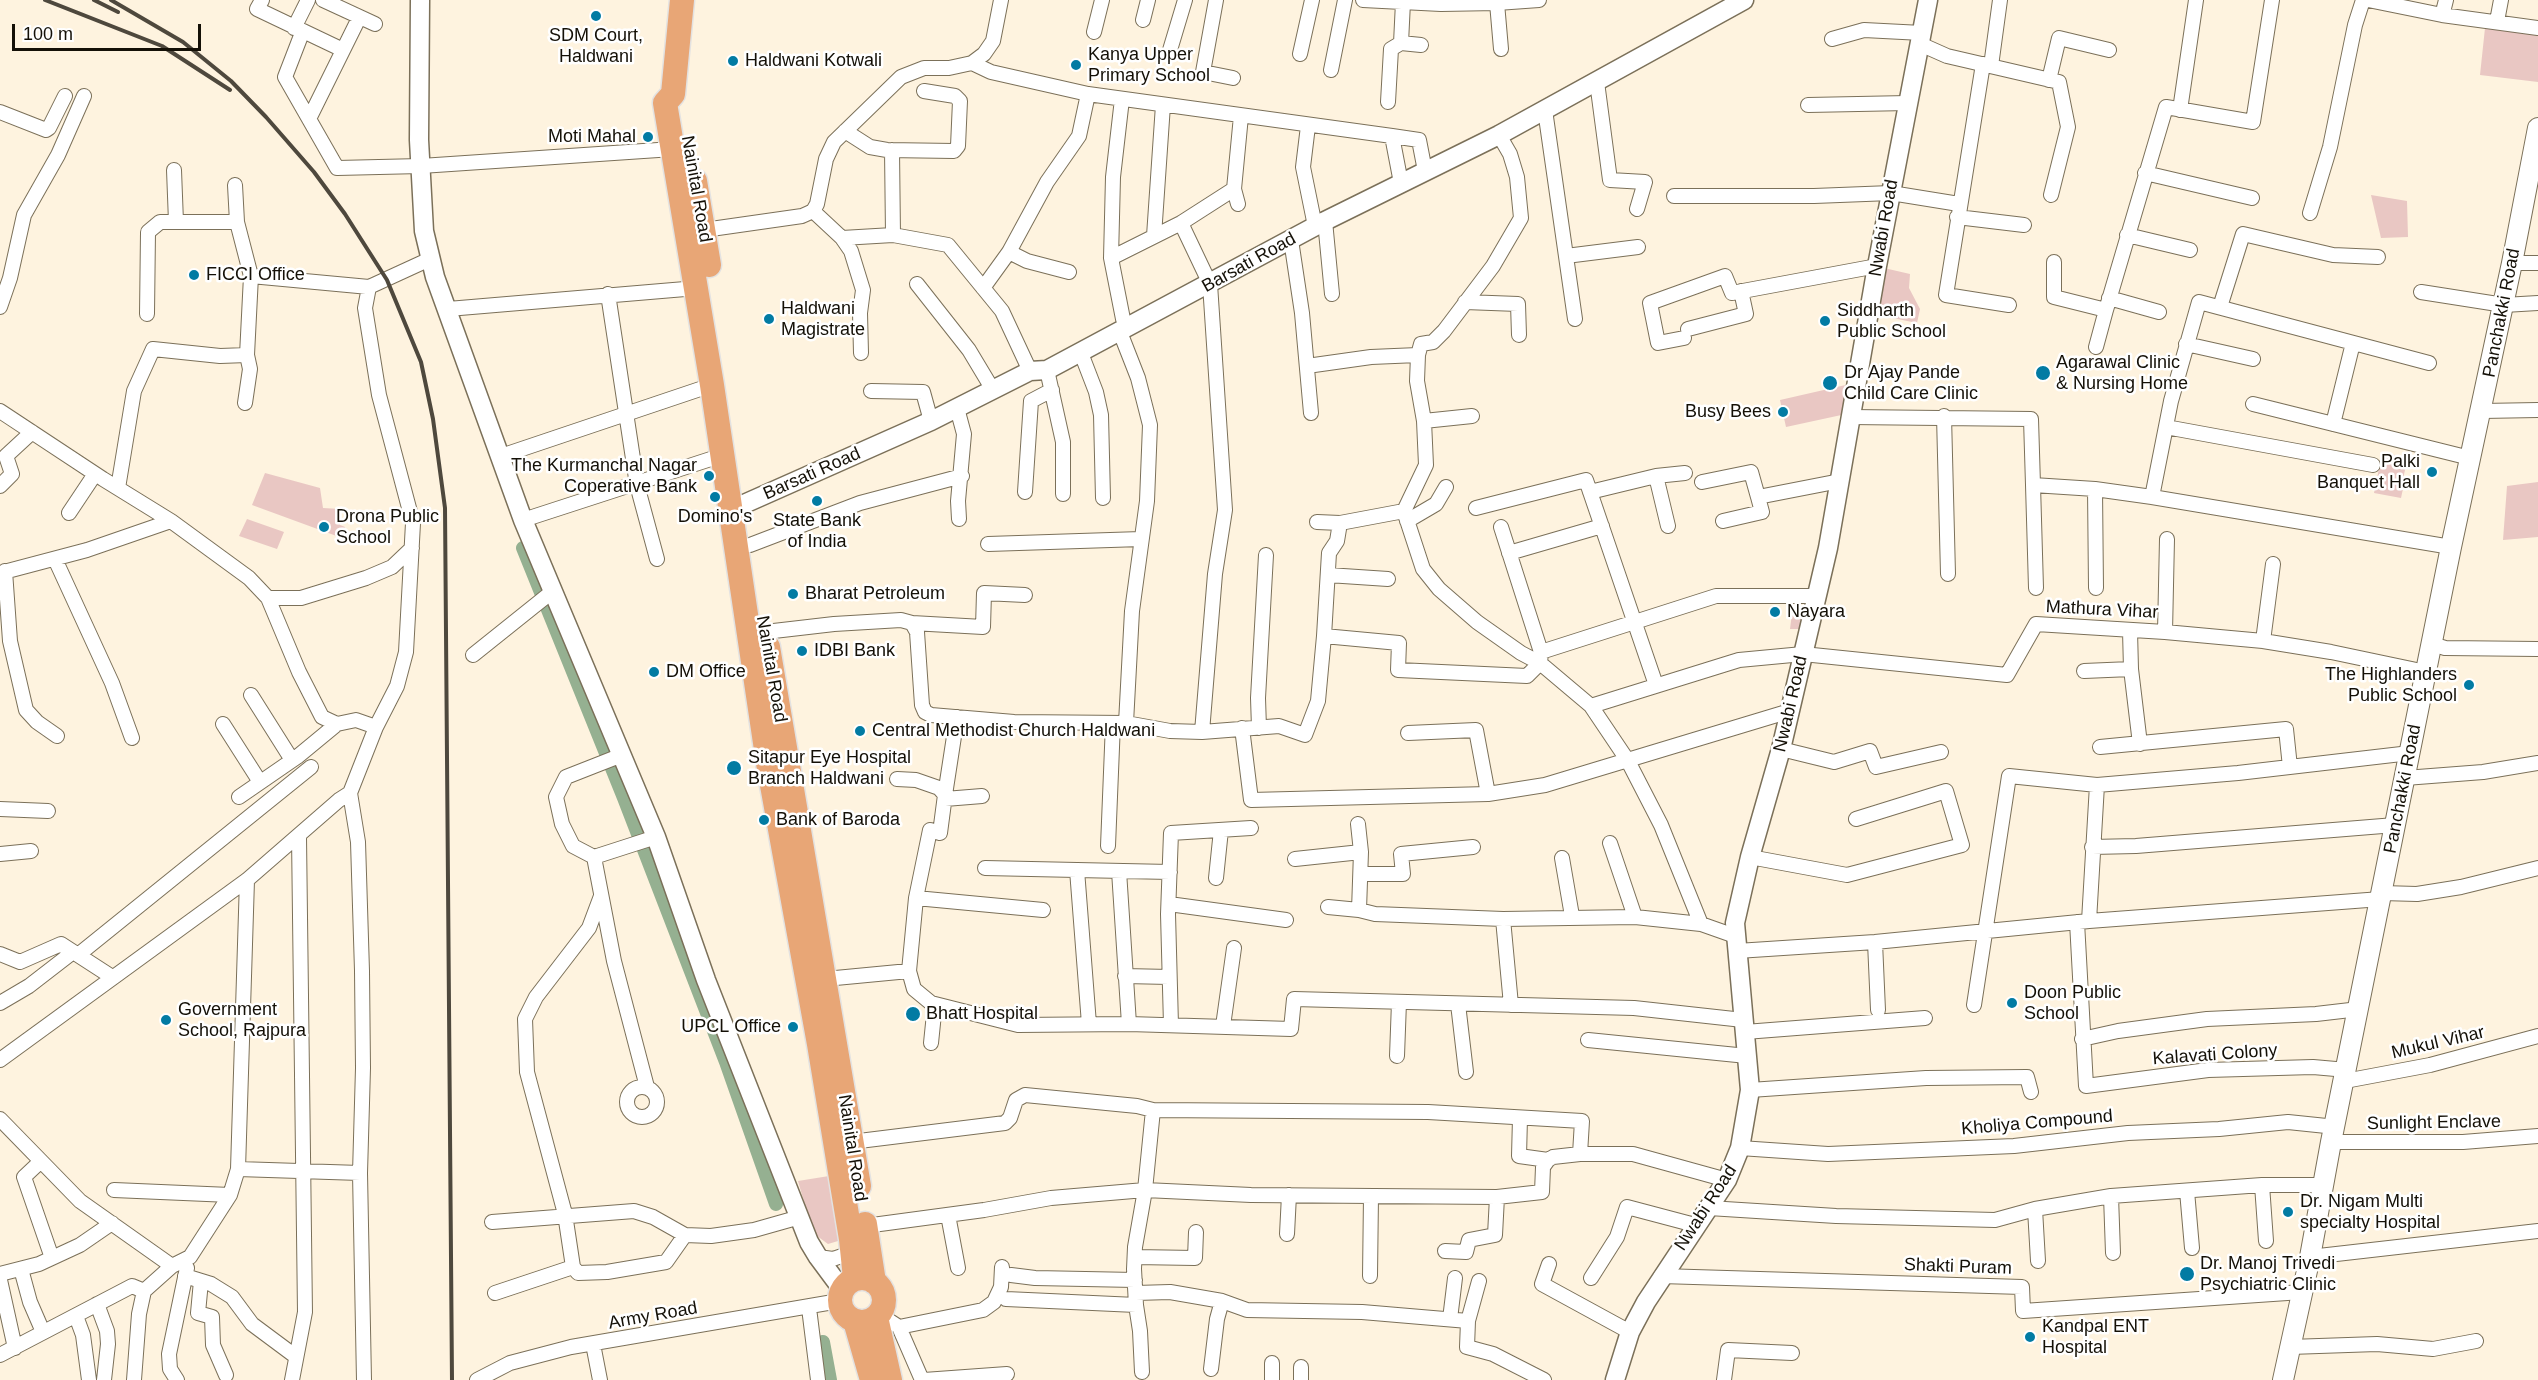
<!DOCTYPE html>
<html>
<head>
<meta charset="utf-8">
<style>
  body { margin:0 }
  #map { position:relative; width:2538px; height:1380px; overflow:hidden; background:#fef3df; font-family:Arial,sans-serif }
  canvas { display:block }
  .scale { position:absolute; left:12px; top:24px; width:189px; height:27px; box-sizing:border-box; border:3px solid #141007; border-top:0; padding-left:8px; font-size:18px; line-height:21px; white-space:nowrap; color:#141007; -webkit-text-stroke:4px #fff; paint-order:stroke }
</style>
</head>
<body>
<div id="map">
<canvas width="2538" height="1380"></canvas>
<div class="scale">100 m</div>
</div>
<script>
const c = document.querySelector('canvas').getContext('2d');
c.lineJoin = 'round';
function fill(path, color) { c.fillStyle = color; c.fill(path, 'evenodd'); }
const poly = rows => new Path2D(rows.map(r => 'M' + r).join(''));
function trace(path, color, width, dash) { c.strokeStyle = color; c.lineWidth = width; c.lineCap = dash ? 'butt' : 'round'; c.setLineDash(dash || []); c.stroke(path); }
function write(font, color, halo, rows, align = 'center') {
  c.font = font + ' Arial,sans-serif'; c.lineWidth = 5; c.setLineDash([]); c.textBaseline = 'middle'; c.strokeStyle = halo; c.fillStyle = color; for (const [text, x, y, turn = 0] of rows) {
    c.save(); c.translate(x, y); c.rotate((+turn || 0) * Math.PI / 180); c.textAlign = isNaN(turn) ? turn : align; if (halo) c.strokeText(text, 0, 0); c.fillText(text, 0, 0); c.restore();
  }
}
fill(poly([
  [2485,28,2538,34,2538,82,2480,75],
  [2371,195,2407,201,2408,237,2381,238],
  [1884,268,1910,274,1909,288,1920,309,1917,323,1878,315],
  [1850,384,1846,414,1786,427,1780,400],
  [2382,453,2408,457,2402,483,2404,484,2401,498,2374,493],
  [265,473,320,488,323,508,340,509,340,525,345,527,342,538,252,505],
  [2538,482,2538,537,2503,540,2507,486],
  [247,519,284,532,277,549,239,536],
  [1792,613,1804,613,1801,629,1790,629],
  [829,1176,842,1236,838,1241,828,1244,813,1233,798,1181]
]), '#e9c7c3');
trace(poly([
  [523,548,624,798,726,1062,776,1204],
  [823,1342,830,1380]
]), '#95b091', 14);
const minor = poly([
  [262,0,257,9,343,50],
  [323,0,375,24],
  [1216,0,1203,72,1233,78],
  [1363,0,1441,4,1497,3,1501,49],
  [2368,0,2442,15,2538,28],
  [1497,3,1539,0],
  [2444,8,2446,0],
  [2498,16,2501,0],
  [1143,20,1148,0],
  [294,28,308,0],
  [1094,32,1102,0],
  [302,33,285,77,337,168,421,166,673,149],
  [1832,39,1864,30,1922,33],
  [1401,43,1421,45],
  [1920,44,1947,56,2059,82,2068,127,2051,195],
  [1170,50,1185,0],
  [1300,54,1312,0],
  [972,63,991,72,1088,94,1392,136,1401,183],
  [1983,64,1946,295,2009,305],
  [1991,66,2000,0],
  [1331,70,1345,0],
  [2049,80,2059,38,2109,50],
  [1597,82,1610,180,1645,182,1637,209],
  [1388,102,1391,49,1401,43,1403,2],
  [1808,105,1908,103],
  [1545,110,1575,319],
  [2180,110,2196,0],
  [0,112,46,130,49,128,65,96],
  [309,119,359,18],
  [1308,126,1303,167,1315,226],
  [845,131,870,147,887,150,954,151,958,146,960,101,955,96,924,91],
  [1499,135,1510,154,1517,177,1521,218,1493,266,1444,331,1433,342,1421,344,1418,355,1417,381,1424,421,1426,465,1404,511,1423,569,1439,589,1477,622,1521,653,1540,663,1591,706,1628,761,1661,825,1701,924],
  [1392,136,1419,140,1425,171],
  [892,150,893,235],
  [174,170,176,222],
  [2145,173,2252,198],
  [235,185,237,222],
  [1674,196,1814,196,1891,193,1959,204],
  [1238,204,1234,189,1241,116],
  [813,211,842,238,851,251,863,290,860,313,861,353],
  [2310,213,2330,147,2355,25,2363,0],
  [1957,217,2024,225],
  [1325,221,1332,294],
  [1181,223,1210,284,1225,510,1215,574,1202,732],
  [704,230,802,216,813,211,817,204,826,159,834,142,901,77,924,68,949,68,972,63,984,54,993,41,1001,0],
  [2127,235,2190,250],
  [1154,236,1163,105],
  [842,238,893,235,948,245,1002,311,1030,371],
  [1291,240,1302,313,1311,413],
  [1009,252,1027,261,1069,272],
  [1566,256,1638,247],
  [1111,258,1113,177,1122,99],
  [2054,262,2054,297,2106,310,2166,107,2253,122,2272,0],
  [2512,263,2538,263],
  [251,276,369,287],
  [917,284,969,350,993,390],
  [983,288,1009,252,1047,182,1079,136,1088,94],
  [2421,292,2504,305,2538,303],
  [608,294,637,485,657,559],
  [2109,298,2159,312],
  [1465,302,1518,304,1519,335],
  [0,307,10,278,24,215,58,155,84,96],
  [2220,307,2243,234,2333,255,2378,257],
  [448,309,697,288],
  [1128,327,1123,319,1111,258,1181,223,1234,189],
  [1688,329,1746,314,1741,291],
  [1120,332,1138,378,1150,425,1147,501,1132,611,1126,723],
  [1684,338,1658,343,1650,303,1725,276,1732,293,1877,266],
  [2186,344,2253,359],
  [2096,347,2106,310],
  [1081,353,1096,392,1101,415,1103,498],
  [1307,366,1371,357,1418,355],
  [1047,370,1063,442,1063,494],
  [871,391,923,392,931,421],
  [245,403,250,369,247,355],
  [2253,404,2470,458],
  [957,408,964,434,958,501,959,519],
  [0,411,103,479,171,521,249,578,268,598,301,598,366,578,392,567,412,548],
  [2482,411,2538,410],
  [1944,416,1948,574],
  [1850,417,2031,419,2033,485,2095,489,2152,497,2451,547],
  [1424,421,1472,416],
  [2333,424,2353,343],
  [2166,427,2373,465],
  [501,456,712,385],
  [1656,476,1668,526],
  [1702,482,1751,472,1758,497],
  [2033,485,2036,588],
  [0,486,12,474,6,456,32,432],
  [118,488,134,391,153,349,220,356,247,355,251,276,237,222,160,222,148,232,147,314],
  [2095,489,2096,588],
  [1025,492,1031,401,1052,390],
  [1590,492,1656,476,1685,473],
  [2152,497,2171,401,2199,302,2429,363],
  [1476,508,1586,480,1656,685],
  [69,513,95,474],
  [523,520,723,455],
  [1407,521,1436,504,1446,487],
  [1723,521,1762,512,1758,497,1840,481],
  [1317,522,1340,523,1404,511],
  [988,544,1141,539],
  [750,545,860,503,962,476],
  [1509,553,1602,526],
  [55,559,112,683,132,738],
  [5,571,10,641,26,710,37,722,57,736],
  [0,573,87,550,171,521],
  [1328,575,1388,579],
  [268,598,299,672,322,717,337,724,356,720,376,727],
  [912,623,983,627,984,593,1025,595],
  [2130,631,2131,669,2140,744],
  [765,632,834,624,901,620,912,623,917,632,922,705,925,712,931,715,1014,722,1126,723,1170,731,1202,732,1279,726,1305,735,1318,701,1324,636,1329,553,1337,541,1340,523],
  [2165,632,2167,539],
  [1324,636,1399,643,1398,670,1527,676,1540,663,1541,652,1501,527],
  [2263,641,2273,564],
  [2432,644,2445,648,2538,649],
  [1541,652,1716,596,1817,596],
  [473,655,553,591],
  [2084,671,2131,669],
  [251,695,292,760],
  [1591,706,1739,660,1803,654,2007,675,2036,624,2165,632,2263,641,2331,652,2426,672],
  [223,724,260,782],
  [1242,728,1251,800,1488,794,1545,785,1790,711],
  [1259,728,1258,698,1266,555],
  [1408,733,1476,730,1488,794],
  [2100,747,2286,729,2290,767],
  [1781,749,1834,762,1870,751,1876,767,1941,752],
  [2405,778,2483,772,2538,763],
  [897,779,916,780,939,788,945,795,940,833,930,830,916,898,909,971],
  [945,795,957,717],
  [239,797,297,757,337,724],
  [945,799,982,796],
  [0,809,48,811],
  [1358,824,1361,852],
  [1610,843,1635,917],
  [1108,846,1113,723],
  [2092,847,2136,846,2395,825],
  [0,854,31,851],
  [594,857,573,846,562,824,556,797,566,777,622,755],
  [1750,857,1847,875,1962,845,1946,791,1856,819],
  [1562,858,1572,916],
  [1295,859,1361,852,1359,910,1375,914,1503,919,1635,917,1701,924,1735,936],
  [985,868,1077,870],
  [1119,871,1129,1024],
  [1362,874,1403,874,1401,854,1473,847],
  [1216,878,1221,830],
  [2382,893,2417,894,2461,887,2538,868],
  [601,896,589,928,536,997,525,1019,527,1072,565,1214,573,1267,578,1273,607,1272,666,1262,685,1235],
  [916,898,1043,910],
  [1169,904,1286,920],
  [1328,907,1359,910],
  [1503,919,1511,1005],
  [2089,921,2097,785],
  [2077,922,2086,1086,2208,1070,2313,1067,2347,1070],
  [1875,942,1878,1010],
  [1737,951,1875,942,2089,921,2381,899],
  [0,954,20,962,61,944,112,977],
  [78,955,311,767],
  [1125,976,1169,977],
  [825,979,909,971,914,989,931,1003,1018,1025,1129,1024,1291,1029,1294,999,1634,1008,1743,1020],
  [0,1003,29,986,73,952],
  [1458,1004,1466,1072],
  [1974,1005,2009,776,2097,785,2238,773,2410,753],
  [1089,1024,1077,870,1170,872],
  [1171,1025,1168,914,1171,833,1251,828],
  [1223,1026,1234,948],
  [1745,1032,1925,1018],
  [2082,1039,2118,1031,2207,1019,2316,1014,2359,1009],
  [1588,1040,1747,1056],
  [931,1043,935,1004],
  [1397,1056,1399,1002],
  [0,1060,247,880,339,800,350,793],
  [2345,1081,2430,1065,2538,1036],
  '627 1102a15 15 0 1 1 30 0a15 15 0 1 1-30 0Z',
  [647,1087,614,961,594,857,656,837],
  [1750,1090,1926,1078,2027,1077,2031,1092],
  [1520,1118,1519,1156,1548,1160],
  [0,1119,80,1201,172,1266],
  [851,1142,1005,1123,1010,1118,1016,1100,1025,1095,1137,1106,1153,1110],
  [2331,1142,2463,1142,2538,1136],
  [1740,1148,1828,1154,2014,1146,2128,1133,2219,1129,2288,1122,2336,1127],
  [41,1161,24,1177,52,1258],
  [238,1169,360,1173],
  [2262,1185,2266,1241],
  [114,1190,230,1195],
  [2187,1191,2192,1248],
  [2111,1196,2113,1253],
  [1709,1208,1836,1216,1995,1220,2035,1209,2111,1196,2262,1185,2323,1185],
  [2035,1209,2038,1261],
  [948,1215,958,1268],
  [492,1222,634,1211,653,1217,685,1235,711,1236,754,1230,800,1217],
  [865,1226,984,1210,1051,1198,1145,1190,1251,1195,1497,1197,1542,1192,1543,1167,1548,1160,1553,1157,1580,1154,1633,1154,1727,1180],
  [1287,1234,1289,1195],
  [1445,1251,1466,1252,1469,1240,1495,1235,1497,1197],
  [818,1257,833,1259,853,1252],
  [1135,1257,1195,1258,1196,1232],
  [2310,1257,2538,1231],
  [1549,1264,1542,1284,1630,1332],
  [21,1269,30,1302,43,1332],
  [0,1274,39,1264,80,1245,112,1223],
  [1011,1275,1035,1278,1135,1280],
  [185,1276,211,1284,232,1297,252,1324,295,1356],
  [1370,1276,1371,1196],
  [1661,1276,2022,1287,2023,1311,2302,1292],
  [1591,1278,1617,1237,1627,1207,1695,1225],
  [0,1280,15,1348],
  [201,1281,198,1313,212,1317,213,1345,226,1375],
  [495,1293,573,1267],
  [1136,1293,1170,1292,1222,1301,1247,1310,1362,1312,1468,1321,1467,1347,1493,1354,1544,1380],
  [1006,1299,1136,1305,1134,1269,1135,1247,1145,1190,1153,1110,1428,1112,1582,1121,1580,1154],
  [97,1304,107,1331,108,1344,104,1380],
  [1136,1305,1140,1331,1142,1372],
  [809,1308,818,1380],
  [879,1314,899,1327,922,1380],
  [76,1316,83,1335,89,1380],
  [1450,1319,1455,1278],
  [1468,1321,1479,1281],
  [899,1327,983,1310,994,1302,1001,1287,1002,1267],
  [593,1344,600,1380],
  [2290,1347,2377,1344,2433,1349,2476,1341],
  [0,1355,132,1286,144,1291,172,1266,190,1257,230,1195,238,1169,247,880],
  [1272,1363,1272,1380],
  [1301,1367,1301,1380],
  [1211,1369,1217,1319,1222,1301],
  [134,1380,139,1314,144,1291],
  [177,1380,170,1369,169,1354,187,1268],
  [292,1380,305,1312,299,837],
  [364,1380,360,1173,363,1068,362,971,358,842,350,793,376,727,397,686,406,652,413,523,379,395,365,308,369,287,430,259],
  [477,1380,510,1363,571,1347,839,1301],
  [924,1380,1007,1374],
  [1724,1380,1728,1350,1792,1353]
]);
const tertiary = poly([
  [420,0,419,140,424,231,435,277,523,520,656,837,706,980,809,1242,818,1257,841,1288],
  [744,504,931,421,1030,371,1047,370,1325,221,1499,135,1744,0],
  [1615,1380,1630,1332,1646,1302,1727,1180,1740,1148,1750,1090,1735,923,1750,857,1781,749,1828,548,1877,266,1928,0]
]);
const secondary = poly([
  [2283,1380,2310,1257,2331,1142,2451,547,2512,263,2538,128]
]);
const trunk = poly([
  [682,0,673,94,665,103,712,385,768,763,819,1044,851,1239,855,1278],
  [695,181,709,265],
  [768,647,859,1186],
  [865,1224,874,1282],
  '840 1300a22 22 0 1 1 44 0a22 22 0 1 1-44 0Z',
  [876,1317,890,1380],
  [855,1321,872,1380]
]);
trace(minor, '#7b7059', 16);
trace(tertiary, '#7b7059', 21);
trace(secondary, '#7b7059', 22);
trace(trunk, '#e3e2e1', 27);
trace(minor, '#fff', 14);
trace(tertiary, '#fff', 18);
trace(secondary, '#fff', 20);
trace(trunk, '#e8a676', 24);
trace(poly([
  [45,0,162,46,230,90],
  [94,0,118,12],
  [111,0,183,42,231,81,266,117,314,172,345,214,387,280,421,362,433,419,445,508,452,1380]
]), '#4e483d', 4);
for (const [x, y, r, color] of [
  [596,16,6,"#027ba3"],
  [733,61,6,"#027ba3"],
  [1076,65,6,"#027ba3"],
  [648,137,6,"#027ba3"],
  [194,275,6,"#027ba3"],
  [769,319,6,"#027ba3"],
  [1825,321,6,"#027ba3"],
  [2043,373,8,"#027ba3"],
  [1830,383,8,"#027ba3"],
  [1783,412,6,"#027ba3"],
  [2432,472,6,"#027ba3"],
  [709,476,6,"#027ba3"],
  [715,497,6,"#027ba3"],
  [817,501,6,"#027ba3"],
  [324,527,6,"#027ba3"],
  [793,594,6,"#027ba3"],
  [1775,612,6,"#027ba3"],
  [802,651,6,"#027ba3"],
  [654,672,6,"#027ba3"],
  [2469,685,6,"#027ba3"],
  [860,731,6,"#027ba3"],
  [734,768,8,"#027ba3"],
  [764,820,6,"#027ba3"],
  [2012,1003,6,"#027ba3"],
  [913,1014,8,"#027ba3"],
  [166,1020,6,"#027ba3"],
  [793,1027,6,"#027ba3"],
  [2288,1212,6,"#027ba3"],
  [2187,1274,8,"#027ba3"],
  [2030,1337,6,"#027ba3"]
]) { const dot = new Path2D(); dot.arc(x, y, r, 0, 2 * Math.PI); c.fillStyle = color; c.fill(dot); trace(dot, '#fff', 2); }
write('18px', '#141007', '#fff', [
  ["SDM Court,",596,36,"center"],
  ["Haldwani",596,57,"center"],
  ["Kanya Upper",1088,55],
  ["Primary School",1088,76],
  ["Haldwani Kotwali",745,61],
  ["Moti Mahal",636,137,"right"],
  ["FICCI Office",206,275],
  ["Haldwani",781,309],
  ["Magistrate",781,330],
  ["Siddharth",1837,311],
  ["Public School",1837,332],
  ["Agarawal Clinic",2056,363],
  ["& Nursing Home",2056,384],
  ["Dr Ajay Pande",1844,373],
  ["Child Care Clinic",1844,394],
  ["Busy Bees",1771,412,"right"],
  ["Palki",2420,462,"right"],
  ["Banquet Hall",2420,483,"right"],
  ["The Kurmanchal Nagar",697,466,"right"],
  ["Coperative Bank",697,487,"right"],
  ["Drona Public",336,517],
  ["School",336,538],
  ["Domino's",715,517,"center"],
  ["State Bank",817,521,"center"],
  ["of India",817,542,"center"],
  ["Bharat Petroleum",805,594],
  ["Nayara",1787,612],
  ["IDBI Bank",814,651],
  ["DM Office",666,672],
  ["The Highlanders",2457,675,"right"],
  ["Public School",2457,696,"right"],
  ["Central Methodist Church Haldwani",872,731],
  ["Sitapur Eye Hospital",748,758],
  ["Branch Haldwani",748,779],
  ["Bank of Baroda",776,820],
  ["Doon Public",2024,993],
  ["School",2024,1014],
  ["Government",178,1010],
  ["School, Rajpura",178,1031],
  ["Bhatt Hospital",926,1014],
  ["UPCL Office",781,1027,"right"],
  ["Dr. Nigam Multi",2300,1202],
  ["specialty Hospital",2300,1223],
  ["Dr. Manoj Trivedi",2200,1264],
  ["Psychiatric Clinic",2200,1285],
  ["Kandpal ENT",2042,1327],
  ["Hospital",2042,1348]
], 'left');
write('18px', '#141007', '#fff', [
  ["Nainital Road",696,189,80],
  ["Nwabi Road",1884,228,-80],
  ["Barsati Road",1249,263,-29],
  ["Panchakki Road",2502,313,-79],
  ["Barsati Road",812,474,-24],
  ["Mathura Vihar",2102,610,3],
  ["Nainital Road",771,669,80],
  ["Nwabi Road",1791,704,-77],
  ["Panchakki Road",2403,789,-79],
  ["Mukul Vihar",2438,1043,-13],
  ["Kalavati Colony",2215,1055,-4],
  ["Kholiya Compound",2037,1123,-5],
  ["Sunlight Enclave",2434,1123,-1],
  ["Nainital Road",852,1148,81],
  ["Nwabi Road",1706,1208,-57],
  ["Shakti Puram",1958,1267,2],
  ["Army Road",653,1316,-10]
]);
</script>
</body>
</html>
